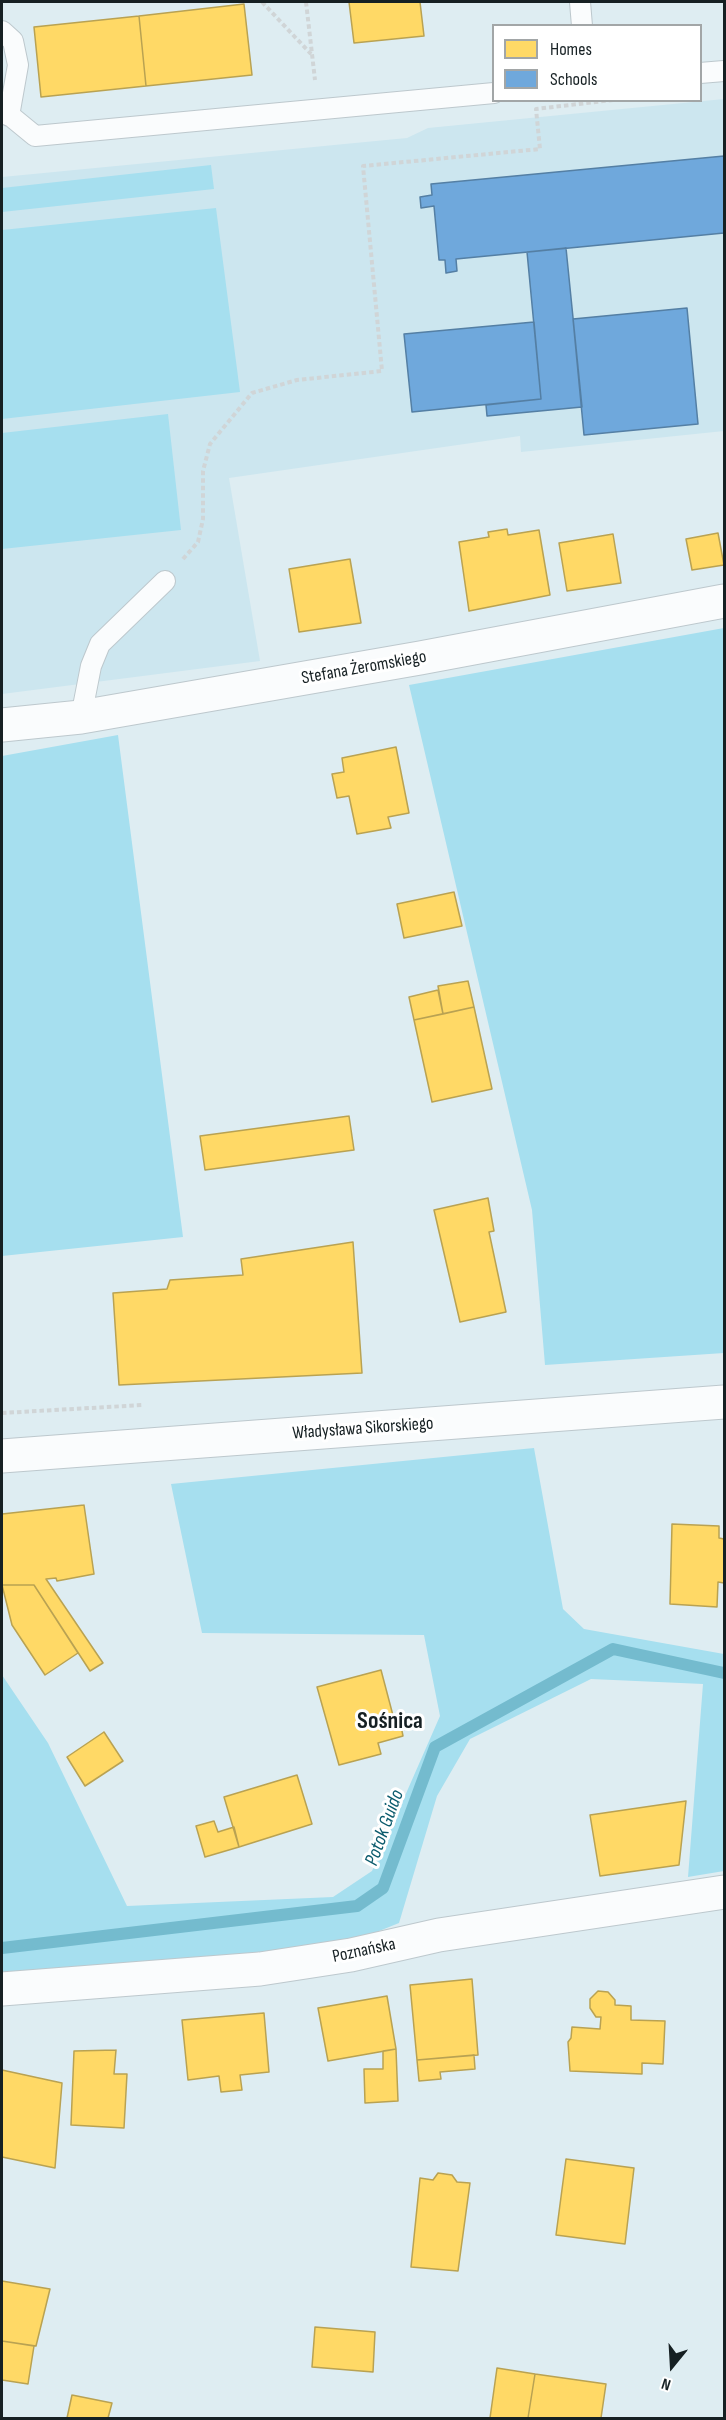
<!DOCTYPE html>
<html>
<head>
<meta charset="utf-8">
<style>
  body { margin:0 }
  #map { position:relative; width:726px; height:2420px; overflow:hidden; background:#deedf2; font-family:"Sofia Sans Condensed",sans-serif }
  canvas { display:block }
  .frame { position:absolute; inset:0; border:3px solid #162023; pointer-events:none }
  .legend { position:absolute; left:492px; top:24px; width:210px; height:78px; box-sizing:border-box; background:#fff; border:2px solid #a2a6a7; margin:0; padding:8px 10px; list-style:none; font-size:18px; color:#162023 }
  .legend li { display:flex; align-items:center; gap:12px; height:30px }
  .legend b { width:30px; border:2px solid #a2a6a7 }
  .north { position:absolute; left:642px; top:2336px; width:60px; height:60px; -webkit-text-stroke:4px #fff; paint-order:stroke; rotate:198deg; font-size:16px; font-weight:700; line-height:24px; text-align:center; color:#162023 }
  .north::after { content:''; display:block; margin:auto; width:21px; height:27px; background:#162023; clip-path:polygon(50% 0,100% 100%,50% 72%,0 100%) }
</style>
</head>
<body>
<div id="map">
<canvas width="726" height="2420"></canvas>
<div class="frame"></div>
<ul class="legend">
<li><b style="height:16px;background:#ffd966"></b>Homes</li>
<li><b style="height:16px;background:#6fa8dc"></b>Schools</li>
</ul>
<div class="north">N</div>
</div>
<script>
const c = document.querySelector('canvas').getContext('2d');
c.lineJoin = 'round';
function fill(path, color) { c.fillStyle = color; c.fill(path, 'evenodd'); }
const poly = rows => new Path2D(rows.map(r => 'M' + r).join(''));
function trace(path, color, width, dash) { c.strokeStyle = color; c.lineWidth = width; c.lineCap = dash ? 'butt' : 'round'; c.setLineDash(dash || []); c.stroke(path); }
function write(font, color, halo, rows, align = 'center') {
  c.font = font + ' "Sofia Sans Condensed",sans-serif'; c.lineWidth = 6; c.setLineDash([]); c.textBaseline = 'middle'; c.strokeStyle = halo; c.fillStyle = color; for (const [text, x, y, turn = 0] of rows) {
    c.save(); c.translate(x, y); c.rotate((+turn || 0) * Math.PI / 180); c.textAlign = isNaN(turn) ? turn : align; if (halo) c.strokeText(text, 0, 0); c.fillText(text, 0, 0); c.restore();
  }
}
fill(poly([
  [724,99,724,431,521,452,520,436,229,478,260,661,2,694,2,177,407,138,428,128]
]), '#cce6ef');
fill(poly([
  [211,165,214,189,2,212,2,188],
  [216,208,240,392,2,419,2,230],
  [168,414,181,530,2,549,2,433],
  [724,628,724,1353,545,1365,532,1210,409,685],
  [118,735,183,1237,2,1256,2,756],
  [534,1448,563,1609,584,1629,724,1654,724,1871,688,1877,703,1684,591,1679,470,1739,437,1796,399,1923,327,1952,2,1975,2,1675,48,1743,127,1906,333,1897,372,1871,440,1716,424,1635,202,1633,171,1484]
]), '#a6dfef');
const homes = poly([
  [349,2,420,2,424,36,354,43,349,2],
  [244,4,252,75,146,86,139,16,244,4],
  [139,16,146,86,41,97,34,27,139,16],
  [507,529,508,535,539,530,550,595,469,611,459,542,489,537,488,532,507,529],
  [718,533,724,565,692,570,686,539,718,533],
  [613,534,621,583,567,591,559,543,613,534],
  [350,559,361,623,299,632,289,569,350,559],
  [396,747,409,813,388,817,391,828,357,834,349,796,337,798,332,774,344,772,342,758,396,747],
  [454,892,462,926,404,938,397,904,454,892],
  [468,981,474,1007,443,1014,438,986,468,981],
  [438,990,443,1014,414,1020,409,997,438,990],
  [474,1007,492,1089,432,1102,414,1020,474,1007],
  [349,1116,354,1150,205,1170,200,1136,349,1116],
  [488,1198,494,1231,489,1232,506,1312,460,1322,434,1210,488,1198],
  [353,1242,362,1373,119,1385,113,1293,167,1289,170,1280,243,1275,241,1259,353,1242],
  [84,1505,94,1574,57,1581,56,1578,46,1579,103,1663,90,1671,34,1585,2,1585,2,1514,84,1505],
  [672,1524,719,1526,719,1538,724,1539,724,1583,718,1582,717,1607,670,1604,672,1524],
  [2,1585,34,1585,78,1653,45,1675,12,1625,2,1585],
  [381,1670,395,1723,400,1721,403,1736,378,1743,381,1754,339,1765,317,1687,381,1670],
  [104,1732,123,1761,85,1786,67,1757,104,1732],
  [297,1775,312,1824,239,1847,224,1797,297,1775],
  [686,1801,679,1865,600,1876,590,1815,686,1801],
  [214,1821,218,1832,234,1827,239,1847,205,1857,196,1826,214,1821],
  [472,1979,478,2055,417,2060,410,1985,472,1979],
  [598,1991,608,1992,615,2000,615,2005,631,2006,631,2020,665,2021,663,2064,642,2063,642,2074,570,2071,568,2042,571,2038,572,2027,600,2029,601,2017,596,2017,590,2008,590,1999,598,1991],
  [387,1996,396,2049,328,2061,318,2008,387,1996],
  [264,2013,269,2072,240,2075,242,2090,221,2092,219,2076,188,2080,182,2020,264,2013],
  [396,2049,398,2101,365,2103,364,2069,383,2069,383,2051,396,2049],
  [116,2050,114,2074,127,2074,124,2128,71,2125,74,2051,116,2050],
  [474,2055,475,2069,440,2072,441,2079,419,2081,417,2060,474,2055],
  [2,2070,62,2083,55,2168,2,2157,2,2070],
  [566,2159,634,2168,625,2244,556,2235,566,2159],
  [438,2173,452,2175,457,2182,470,2183,458,2271,411,2267,420,2178,433,2180,438,2173],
  [2,2281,50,2289,36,2346,2,2341,2,2281],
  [315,2327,375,2332,373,2372,312,2367,315,2327],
  [2,2341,34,2346,28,2384,2,2380,2,2341],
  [497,2368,535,2374,528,2418,490,2418,497,2368],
  [535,2374,606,2384,601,2418,528,2418,535,2374],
  [72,2395,112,2403,108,2418,67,2418,72,2395]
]);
fill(homes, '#ffd966');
trace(homes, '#b9a252', 1.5);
const schools = poly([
  [724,156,724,233,456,259,457,271,446,273,445,260,439,260,434,206,421,208,420,197,432,195,431,184,724,156],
  [566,248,582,407,487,416,486,405,541,399,527,252,566,248],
  [687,308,698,424,584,435,573,319,687,308],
  [534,322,541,399,412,412,404,334,534,322]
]);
fill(schools, '#6fa8dc');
trace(schools, '#547fa4', 1.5);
trace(poly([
  [2,1948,357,1906,383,1888,435,1747,613,1649,724,1673]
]), '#74bbce', 12);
const lane = poly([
  [580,2,582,26],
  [2,31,13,41,18,65,9,116],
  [700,73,724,71],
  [2,109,35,136,494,93],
  [81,717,91,666,100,644,165,581]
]);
const street = poly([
  [2,725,81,717,420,658,724,601],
  [2,1989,260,1969,351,1955,439,1935,724,1892]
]);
const secondary = poly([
  [2,1456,724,1402]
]);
trace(lane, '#bdc8cd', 22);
trace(street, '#bdc8cd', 35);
trace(secondary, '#bdc8cd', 35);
trace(poly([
  [262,2,311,54],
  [306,2,315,80],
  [183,559,198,542,203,519,203,471,210,444,252,393,297,380,382,371,363,166,540,149,536,109,613,100],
  [2,1413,143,1405]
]), '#d0d5d7', 4, [4.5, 3]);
trace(lane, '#fafcfd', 20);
trace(street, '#fafcfd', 33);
trace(secondary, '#fafcfd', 33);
write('18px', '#162023', '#fff', [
  ["Stefana Żeromskiego",364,668,-10],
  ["Władysława Sikorskiego",363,1429,-4],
  ["Poznańska",364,1951,-12]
]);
write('italic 20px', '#0b5b6d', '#fff', [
  ["Potok Guido",385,1828,-70]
]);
write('bold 24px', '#162023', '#fff', [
  ["Sośnica",390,1722]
]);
</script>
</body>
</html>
